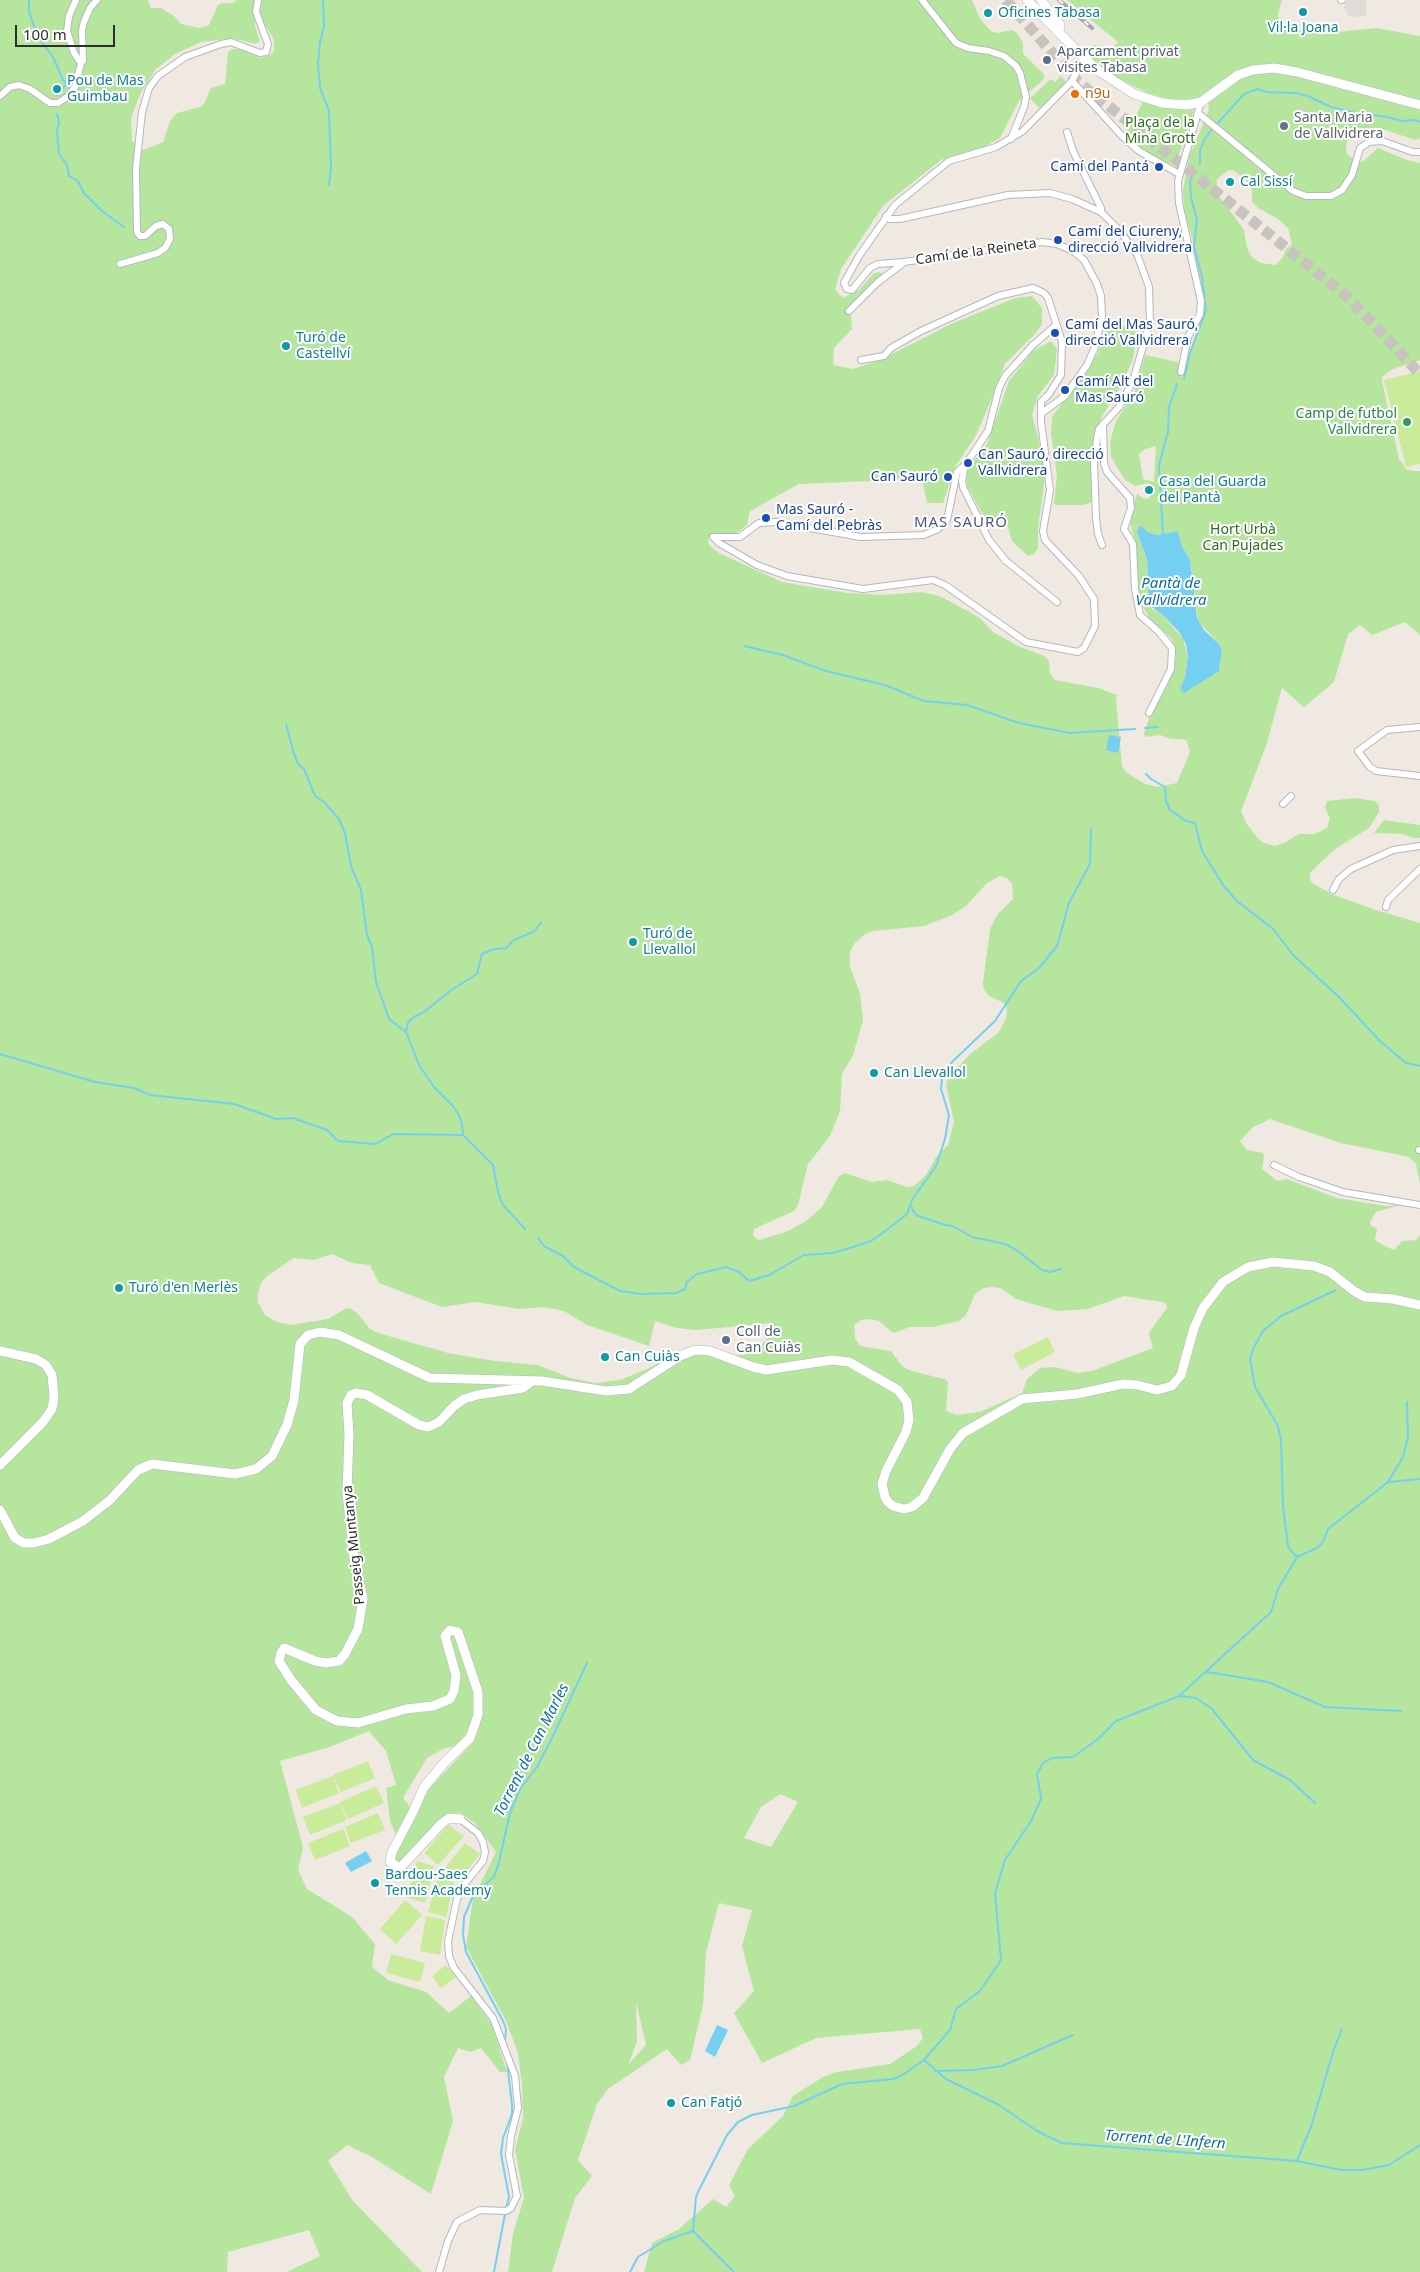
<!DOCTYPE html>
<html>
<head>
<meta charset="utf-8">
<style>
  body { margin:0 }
  #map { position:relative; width:1420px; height:2272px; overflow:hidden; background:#efe9e1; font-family:"Noto Sans",sans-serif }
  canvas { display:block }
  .scale { position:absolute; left:15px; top:25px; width:100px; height:22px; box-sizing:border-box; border:2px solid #2e2e2e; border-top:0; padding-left:6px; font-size:15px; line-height:18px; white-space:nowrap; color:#2e2e2e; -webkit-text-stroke:4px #fff; paint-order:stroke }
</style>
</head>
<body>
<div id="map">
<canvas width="1420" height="2272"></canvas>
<div class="scale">100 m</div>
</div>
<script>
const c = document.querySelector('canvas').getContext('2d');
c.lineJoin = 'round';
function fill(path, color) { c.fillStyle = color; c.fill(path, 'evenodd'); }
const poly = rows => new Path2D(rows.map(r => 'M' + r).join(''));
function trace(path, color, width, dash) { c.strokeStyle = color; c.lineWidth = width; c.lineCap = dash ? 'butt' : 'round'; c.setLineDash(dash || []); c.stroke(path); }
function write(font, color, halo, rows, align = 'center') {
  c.font = font + ' "Noto Sans",sans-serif'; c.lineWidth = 4; c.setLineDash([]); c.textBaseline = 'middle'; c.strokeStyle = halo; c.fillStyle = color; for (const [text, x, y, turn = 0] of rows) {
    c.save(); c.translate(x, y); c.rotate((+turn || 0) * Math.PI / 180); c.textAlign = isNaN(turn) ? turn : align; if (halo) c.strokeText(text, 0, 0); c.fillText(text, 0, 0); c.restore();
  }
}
fill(poly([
  [0,0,148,0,151,8,161,8,174,16,181,24,199,28,209,25,218,5,222,3,233,3,237,0,255,0,255,26,260,41,256,44,232,38,201,42,175,54,156,69,141,92,131,118,132,141,144,150,163,142,170,121,177,113,200,107,204,104,211,88,225,84,228,52,233,49,239,49,261,58,270,55,274,51,274,40,263,21,260,11,262,0,972,0,980,19,991,31,997,33,1013,30,1018,34,1023,43,1023,54,1044,74,1044,79,1019,101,1000,138,986,146,941,160,883,206,841,269,835,290,843,298,859,290,873,274,878,272,883,273,847,311,851,314,852,329,834,348,833,365,853,369,880,360,951,324,1015,298,1032,296,1042,308,1042,324,1036,333,1005,364,990,403,975,437,955,467,943,503,927,503,923,484,920,479,799,484,750,511,747,525,741,530,736,533,711,534,708,539,708,542,711,547,719,553,782,582,847,593,885,595,920,592,940,596,980,618,993,632,1018,646,1044,656,1049,661,1050,674,1055,680,1098,688,1117,695,1116,700,1122,766,1126,772,1135,778,1145,784,1157,787,1177,783,1190,752,1187,741,1183,739,1171,739,1160,735,1145,737,1144,734,1149,718,1167,687,1176,657,1172,639,1150,619,1141,603,1137,585,1137,550,1129,518,1137,494,1145,499,1149,498,1153,493,1154,487,1148,483,1135,486,1125,480,1111,457,1110,442,1116,421,1134,393,1145,355,1186,364,1204,308,1192,237,1185,214,1183,191,1189,157,1209,110,1208,104,1191,99,1170,99,1150,94,1119,79,1096,64,1086,51,1094,45,1112,48,1118,42,1067,0,1282,0,1278,14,1280,24,1288,30,1337,32,1376,28,1420,36,1420,138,1415,140,1379,128,1365,129,1347,141,1346,148,1347,154,1358,162,1362,162,1378,148,1404,159,1420,163,1420,360,1393,369,1383,376,1382,381,1399,459,1406,469,1412,471,1420,471,1420,635,1405,622,1372,635,1360,625,1348,634,1334,682,1304,707,1282,688,1266,746,1241,811,1246,823,1257,837,1262,842,1275,846,1284,843,1299,834,1314,834,1327,828,1330,818,1325,808,1327,801,1356,798,1374,801,1379,805,1379,812,1369,828,1335,849,1318,865,1310,873,1310,879,1312,883,1334,895,1376,910,1420,923,1420,1184,1416,1164,1409,1157,1341,1143,1270,1119,1253,1127,1240,1141,1247,1150,1263,1153,1264,1157,1262,1169,1277,1181,1287,1179,1337,1198,1386,1206,1400,1205,1376,1212,1370,1222,1371,1226,1377,1228,1375,1240,1385,1246,1394,1250,1402,1241,1416,1240,1420,1235,1420,2272,644,2272,652,2243,679,2229,713,2199,726,2207,735,2196,729,2185,748,2149,783,2116,793,2096,823,2077,837,2072,890,2064,917,2046,923,2038,920,2029,816,2038,762,2063,734,2013,754,1991,742,1946,752,1910,719,1903,706,1952,703,2005,690,2060,681,2065,667,2049,608,2089,597,2104,578,2160,592,2176,575,2198,552,2272,508,2272,513,2233,524,2198,515,2149,523,2119,522,2085,518,2053,506,2021,466,1947,473,1899,496,1852,475,1823,460,1813,449,1814,402,1862,397,1864,394,1858,427,1791,474,1741,476,1728,467,1733,455,1746,443,1749,427,1758,403,1798,410,1807,396,1835,390,1821,386,1788,396,1785,386,1751,369,1731,330,1747,280,1761,303,1847,298,1870,307,1889,352,1917,375,1944,372,1967,388,1980,426,1992,449,2013,471,1996,492,2025,507,2072,500,2072,481,2048,470,2052,458,2048,444,2077,453,2121,431,2194,372,2157,347,2145,328,2161,353,2201,422,2272,287,2272,320,2256,309,2230,228,2252,227,2272,0,2272],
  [1233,170,1246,180,1252,190,1252,202,1258,208,1278,219,1288,228,1292,244,1286,249,1283,257,1276,265,1261,263,1252,257,1247,248,1244,230,1216,192,1217,179,1227,171],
  [1156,446,1154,482,1143,479,1139,454,1145,449],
  [1140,525,1148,532,1157,535,1178,531,1182,546,1190,560,1198,621,1219,644,1222,651,1220,668,1191,689,1180,689,1185,677,1188,657,1183,639,1162,614,1152,609,1147,585,1149,580,1147,572,1147,559,1137,532],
  [1000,876,1007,878,1012,884,1013,899,997,915,990,929,983,983,984,990,989,996,1004,1003,1007,1010,1006,1018,999,1032,969,1055,948,1078,946,1085,954,1122,948,1145,937,1156,926,1175,914,1186,907,1187,887,1180,872,1182,845,1173,839,1176,822,1207,806,1221,786,1232,759,1240,753,1236,754,1229,794,1211,798,1205,808,1164,830,1136,840,1111,842,1074,853,1055,863,1020,860,993,850,967,850,952,854,944,865,934,873,931,924,926,952,915,966,906,987,883],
  [332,1254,352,1263,370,1265,379,1283,442,1307,475,1302,520,1309,544,1307,564,1311,587,1325,649,1346,655,1321,677,1328,696,1330,773,1323,775,1331,761,1345,744,1355,676,1354,647,1369,620,1380,596,1383,570,1378,538,1365,495,1361,448,1353,378,1333,370,1329,358,1314,350,1308,345,1309,328,1319,291,1325,277,1322,265,1315,258,1302,258,1293,261,1283,267,1276,294,1258,314,1260],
  [992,1287,1001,1288,1016,1299,1057,1311,1088,1309,1124,1296,1162,1302,1166,1304,1167,1308,1150,1331,1149,1335,1153,1348,1092,1371,1078,1373,1055,1367,1040,1368,1027,1379,1022,1393,980,1412,957,1415,946,1411,948,1382,944,1379,911,1371,902,1366,891,1351,860,1346,855,1338,854,1325,861,1320,870,1319,879,1321,893,1333,910,1327,933,1327,959,1321,966,1315,975,1294,983,1288],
  [780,1794,798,1802,771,1847,744,1838,761,1807],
  [636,2002,646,2045,628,2065,637,2042],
  [1061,76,1066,82,1040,109,1030,98,1051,79,1055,82],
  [1143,102,1194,110,1176,163,1162,163,1125,135],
  [1111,321,1135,330,1137,332,1133,359,1122,384,1101,418,1093,445,1091,472,1093,502,1083,505,1057,505,1054,504,1057,475,1051,433,1052,417,1098,353,1108,324],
  [1049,342,1052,342,1057,349,1054,375,1038,396,1032,415,1044,460,1045,476,1038,529,1038,548,1034,554,1028,556,1012,541,1008,527,1001,519,988,520,983,515,967,485,966,472,987,444,1009,381,1033,351],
  [1384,820,1420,825,1420,838,1414,838,1403,834,1374,833]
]), '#b6e59e');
fill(poly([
  [1305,105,1311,116,1299,122,1293,111]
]), '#c8d9b8');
fill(poly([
  [1420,371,1420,464,1406,467,1384,380],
  [1048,1337,1055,1352,1021,1370,1013,1354],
  [368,1761,375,1778,341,1792,333,1775],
  [333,1776,339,1793,302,1808,296,1790],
  [376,1786,384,1803,348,1819,340,1802],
  [340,1803,347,1820,310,1835,303,1817],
  [378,1813,385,1830,351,1843,345,1827],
  [448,1825,464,1836,438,1865,424,1853],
  [343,1829,350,1846,315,1860,308,1843],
  [465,1843,480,1854,458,1882,443,1870],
  [417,1861,434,1866,425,1903,406,1897],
  [438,1877,454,1882,446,1917,428,1912],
  [405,1900,422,1915,396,1944,380,1929],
  [426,1916,445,1920,440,1955,420,1951],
  [391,1954,425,1963,420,1982,386,1973],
  [446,1965,456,1977,441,1988,432,1976]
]), '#c9ec9a');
fill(poly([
  [1347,0,1366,0,1366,16,1352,17,1348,15,1344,7]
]), '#dfdcd8');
fill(poly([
  [1140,525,1148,532,1157,535,1178,531,1182,546,1190,560,1197,618,1204,630,1219,644,1222,651,1219,671,1184,693,1180,689,1185,677,1188,657,1186,644,1179,632,1164,616,1149,605,1147,559,1137,532],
  [1109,735,1121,737,1118,753,1106,750],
  [366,1851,372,1861,351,1872,345,1863],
  [717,2025,728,2030,715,2057,705,2051]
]), '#75cff0');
trace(poly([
  [29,0,29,12,38,37,53,57,63,80,67,84,57,95],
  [323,0,324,26,320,42,318,63,320,88,329,111,331,168,329,185],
  [57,114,59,123,57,130,59,154,67,165,69,176,78,181,84,193,102,211,124,227],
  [1216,125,1244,94,1258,89,1267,92,1295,93,1308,96,1331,107,1356,113,1387,117,1402,121,1416,120,1420,122],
  [1200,164,1200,150,1204,140,1213,128],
  [1184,379,1190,353,1206,310,1202,277,1194,247,1197,220,1191,197,1190,181,1192,179],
  [1163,535,1159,465,1168,432,1169,407,1177,384],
  [744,646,783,655,826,671,885,685,924,701,967,705,1019,723,1070,733,1135,729],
  [286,724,294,754,299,765,304,769,315,796,324,802,339,819,345,833,351,866,361,890,367,935,372,947,376,982,389,1019,406,1032,419,1065,434,1087,453,1106,459,1115,462,1124,463,1135,493,1165,498,1192,503,1205,525,1229],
  [1145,728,1158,727],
  [1146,774,1151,779,1165,787,1166,801,1170,810,1186,821,1195,823,1202,851,1223,885,1237,901,1273,929,1294,956,1338,996,1380,1041,1406,1063,1420,1066],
  [406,1032,408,1022,414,1017,424,1012,450,991,477,974,482,954,494,949,506,948,514,940,535,931,541,922],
  [0,1054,95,1082,134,1088,150,1095,234,1104,276,1119,293,1118,327,1130,338,1141,376,1144,393,1134,463,1135],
  [911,1207,916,1215,945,1225,953,1226,972,1237,1005,1244,1018,1251,1042,1270,1050,1272,1061,1269],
  [538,1238,544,1246,563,1256,574,1267,620,1291,641,1294,676,1293,685,1289,687,1282,697,1274,726,1267,739,1272,749,1281,753,1280,769,1275,804,1255,832,1253,850,1248,871,1241,880,1235,907,1214,912,1200,936,1166,945,1139,949,1115,941,1089,942,1078,952,1062,995,1021,1021,981,1039,968,1057,946,1069,903,1090,864,1091,829],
  [1388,1482,1420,1479],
  [1297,1557,1317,1548,1323,1542,1328,1529,1388,1482,1403,1457,1408,1437,1407,1402],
  [1207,1672,1268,1682,1325,1707,1401,1711],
  [1179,1696,1196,1698,1212,1709,1253,1760,1290,1780,1315,1803],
  [505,2040,506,2029,503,2021,466,1952,463,1935,464,1917,474,1894,494,1877,499,1862,510,1813,520,1789,537,1767,553,1736,587,1663],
  [924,2060,946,2079,999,2105,1037,2131,1062,2143,1297,2161,1341,2170,1362,2170,1389,2165,1420,2145],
  [935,2071,973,2070,1002,2066,1073,2035],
  [1297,2161,1312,2124,1333,2052,1342,2029],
  [506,2209,509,2197,501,2154,503,2138,512,2114,512,2105,507,2062],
  [693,2231,696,2197,699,2190,727,2135,738,2122,752,2115,794,2106,842,2084,893,2079,901,2076,924,2060,950,2030,956,2009,980,1991,1001,1960,995,1893,1005,1860,1031,1821,1041,1799,1037,1774,1043,1763,1052,1758,1073,1757,1098,1739,1116,1721,1179,1696,1271,1612,1278,1589,1297,1557,1288,1547,1283,1506,1281,1440,1278,1426,1255,1387,1250,1359,1254,1347,1263,1331,1281,1316,1336,1290],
  [693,2231,734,2272],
  [494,2272,505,2214],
  [630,2272,638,2257,664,2241,693,2231]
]), '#75cff0', 2);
trace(poly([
  [1006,0,1076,80,1349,298,1420,374]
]), '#c8c4bd', 11, [11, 5.5]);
const street = poly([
  [76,0,69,16,67,31,74,53,81,63],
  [922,0,956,43,968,48,989,51,1004,56,1016,66,1020,73,1026,97,1024,107,1011,139],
  [1341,0,1342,0],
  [1072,81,1123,137,1139,151,1179,174],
  [0,96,10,87,19,85,30,89,50,103,58,103,67,97,75,87,81,63,83,61,82,30,84,22,90,8,97,0],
  [1198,113,1293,191,1306,196,1331,196,1342,190,1352,175,1360,148,1369,142,1382,141,1413,152,1420,152],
  [1067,132,1073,151,1101,208,1101,212],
  [886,216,890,219,900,219,1008,195,1050,193,1072,199,1101,212,1118,229,1137,254,1149,287,1150,322,1133,381,1119,407,1099,429,1097,439,1094,463,1096,518,1098,534,1102,545],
  [120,264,158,253,165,248,170,239,169,229,163,224,156,226,145,236,140,236,137,232,136,169,142,112,149,88,158,76,185,57,221,44,231,42,260,53,266,52,268,44,256,12,258,0],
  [849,311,877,283,903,263],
  [861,360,884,356,891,348,921,331,998,296,1033,288,1044,293,1048,298,1062,342,1061,375,1049,394,1041,402,1041,422,1050,490,1043,531,1045,540,1079,576,1094,599,1095,626,1084,648,1078,652,1026,642,945,585,933,580,863,589,787,576,757,565,719,543,713,537,740,537,759,523,776,522,861,537,924,535,938,529,947,520,957,472,966,464,988,431,999,388,1005,376,1033,345,1056,325],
  [1181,372,1188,337,1200,314,1201,301,1179,203,1178,181,1201,102],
  [1042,413,1065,396,1087,365,1095,347,1102,316,1101,296,1097,284,1084,260,1073,251,1057,244,1042,242,904,262,878,264,870,268,852,290,847,289,844,283,859,256,895,205,949,161,996,147,1023,131,1072,81,1084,58],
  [1103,424,1104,463,1107,472,1130,498,1131,508,1124,529,1133,544,1135,589,1140,615,1159,632,1172,648,1171,669,1149,713],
  [965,466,962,480,963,487,989,540,1006,561,1057,602],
  [1420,727,1387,730,1358,751,1370,767,1376,771,1420,776],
  [1283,804,1291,796],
  [1333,890,1339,879,1351,869,1393,850,1420,846],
  [1386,907,1388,900,1420,869],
  [1419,1150,1420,1150],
  [1274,1165,1299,1177,1343,1192,1420,1205],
  [439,2272,448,2241,457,2222,480,2210,506,2211,511,2208,517,2196,509,2155,511,2136,518,2108,515,2076,493,2018,454,1968,449,1956,448,1941,457,1899,466,1882,483,1861,485,1852,483,1842,478,1833,460,1819]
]);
const secondary = poly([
  [1027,0,1084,58,1099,71,1134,94,1162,103,1186,105,1201,102,1238,75,1253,70,1274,68,1297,72,1420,105],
  [1041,0,1060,25,1059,30],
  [0,1351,36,1359,46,1365,52,1375,54,1397,52,1409,43,1422,0,1465],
  [0,1510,15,1538,24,1543,34,1543,49,1539,83,1521,110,1500,138,1470,152,1464,235,1474,256,1469,272,1456,287,1425,294,1400,300,1344,308,1335,320,1332,339,1335,430,1378,542,1381,606,1391,629,1389,680,1356,695,1350,710,1351,753,1367,766,1370,832,1360,849,1362,898,1390,907,1402,909,1420,906,1432,886,1471,882,1484,885,1497,888,1502,893,1506,904,1509,912,1507,923,1498,950,1449,963,1433,1022,1399,1077,1394,1123,1384,1137,1385,1157,1390,1172,1386,1181,1375,1194,1328,1203,1308,1223,1282,1248,1267,1273,1262,1314,1266,1330,1272,1354,1291,1365,1297,1393,1299,1420,1305],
  [460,1819,449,1818,441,1824,400,1868,390,1862,392,1852,412,1814,424,1787,444,1763,470,1738,478,1715,478,1692,458,1632,450,1630,445,1636,456,1675,454,1691,450,1699,433,1706,406,1709,358,1723,337,1721,316,1710,291,1680,279,1661,281,1653,284,1648,315,1661,326,1663,339,1661,345,1654,358,1629,363,1599,354,1558,347,1493,349,1434,347,1403,351,1395,356,1393,367,1395,419,1425,428,1427,439,1422,454,1406,464,1399,477,1395,523,1388,532,1381]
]);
trace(street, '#b4b7c1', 8);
trace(secondary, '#b4b7c1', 10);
trace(street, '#fff', 6);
trace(secondary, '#fff', 9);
const rail = poly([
  [1059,0,1092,28]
]);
trace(rail, '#a3a6b8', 4);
trace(rail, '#fff', 2, [5.5]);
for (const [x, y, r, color] of [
  [1303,12,5,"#0f9aa8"],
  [988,13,5,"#0f9aa8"],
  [1047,60,5,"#5c6f8a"],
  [57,89,5,"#0f9aa8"],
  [1075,94,5,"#e8710a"],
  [1284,126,5,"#6b7280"],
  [1159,167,5,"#1a4fb4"],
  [1230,182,5,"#0f9aa8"],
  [1058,240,5,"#1a4fb4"],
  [1055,333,5,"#1a4fb4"],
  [286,346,5,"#0f9aa8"],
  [1065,390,5,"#1a4fb4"],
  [1407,422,5,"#2e9e5b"],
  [968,463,5,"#1a4fb4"],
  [948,477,5,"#1a4fb4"],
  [1149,490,5,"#0f9aa8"],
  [766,518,5,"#1a4fb4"],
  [633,942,5,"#0f9aa8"],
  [874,1073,5,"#0f9aa8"],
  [119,1288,5,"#0f9aa8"],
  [726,1340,5,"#5c6f8a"],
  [605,1357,5,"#0f9aa8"],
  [375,1883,5,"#0f9aa8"],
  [671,2103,5,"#0f9aa8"]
]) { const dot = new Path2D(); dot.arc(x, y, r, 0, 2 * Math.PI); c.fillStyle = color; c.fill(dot); trace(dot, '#fff', 2); }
write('14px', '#0d838f', '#fff', [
  ["Oficines Tabasa",998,13],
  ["Vil·la Joana",1303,28,"center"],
  ["Pou de Mas",67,81],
  ["Guimbau",67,97],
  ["Cal Sissí",1240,182],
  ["Turó de",296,338],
  ["Castellví",296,354],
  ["Casa del Guarda",1159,482],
  ["del Pantà",1159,498],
  ["Turó de",643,934],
  ["Llevallol",643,950],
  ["Can Llevallol",884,1073],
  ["Turó d'en Merlès",129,1288],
  ["Can Cuiàs",615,1357],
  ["Bardou-Saes",385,1875],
  ["Tennis Academy",385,1891],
  ["Can Fatjó",681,2103]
], 'left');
write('14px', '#4e5e75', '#fff', [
  ["Aparcament privat",1057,52],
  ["visites Tabasa",1057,68],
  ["Coll de",736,1332],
  ["Can Cuiàs",736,1348]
], 'left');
write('14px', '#c56008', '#fff', [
  ["n9u",1085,94]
], 'left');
write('14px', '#5b616d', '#fff', [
  ["Santa Maria",1294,118],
  ["de Vallvidrera",1294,134]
], 'left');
write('14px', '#2c6e1b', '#fff', [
  ["Plaça de la",1160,123],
  ["Mina Grott",1160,139],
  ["Hort Urbà",1243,530],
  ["Can Pujades",1243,546]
]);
write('14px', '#164399', '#fff', [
  ["Camí del Pantá",1149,167,"right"],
  ["Camí del Ciureny,",1068,232],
  ["direcció Vallvidrera",1068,248],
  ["Camí del Mas Sauró,",1065,325],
  ["direcció Vallvidrera",1065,341],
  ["Camí Alt del",1075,382],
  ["Mas Sauró",1075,398],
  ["Can Sauró, direcció",978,455],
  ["Vallvidrera",978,471],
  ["Can Sauró",938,477,"right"],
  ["Mas Sauró -",776,510],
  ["Camí del Pebràs",776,526]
], 'left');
write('14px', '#2e2e2e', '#fff', [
  ["Camí de la Reineta",976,252,-8],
  ["Passeig Muntanya",354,1545,-96]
]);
write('14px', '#27864d', '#fff', [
  ["Camp de futbol",1397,414],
  ["Vallvidrera",1397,430]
], 'right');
c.letterSpacing = '1px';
write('15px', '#4d5680', '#fff', [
  ["MAS SAURÓ",961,523]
]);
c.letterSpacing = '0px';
write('italic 15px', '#0d6fa3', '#fff', [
  ["Pantà de",1171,584],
  ["Vallvidrera",1171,601],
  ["Torrent de Can Marles",532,1750,-63],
  ["Torrent de L'Infern",1165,2140,4]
]);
</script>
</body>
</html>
